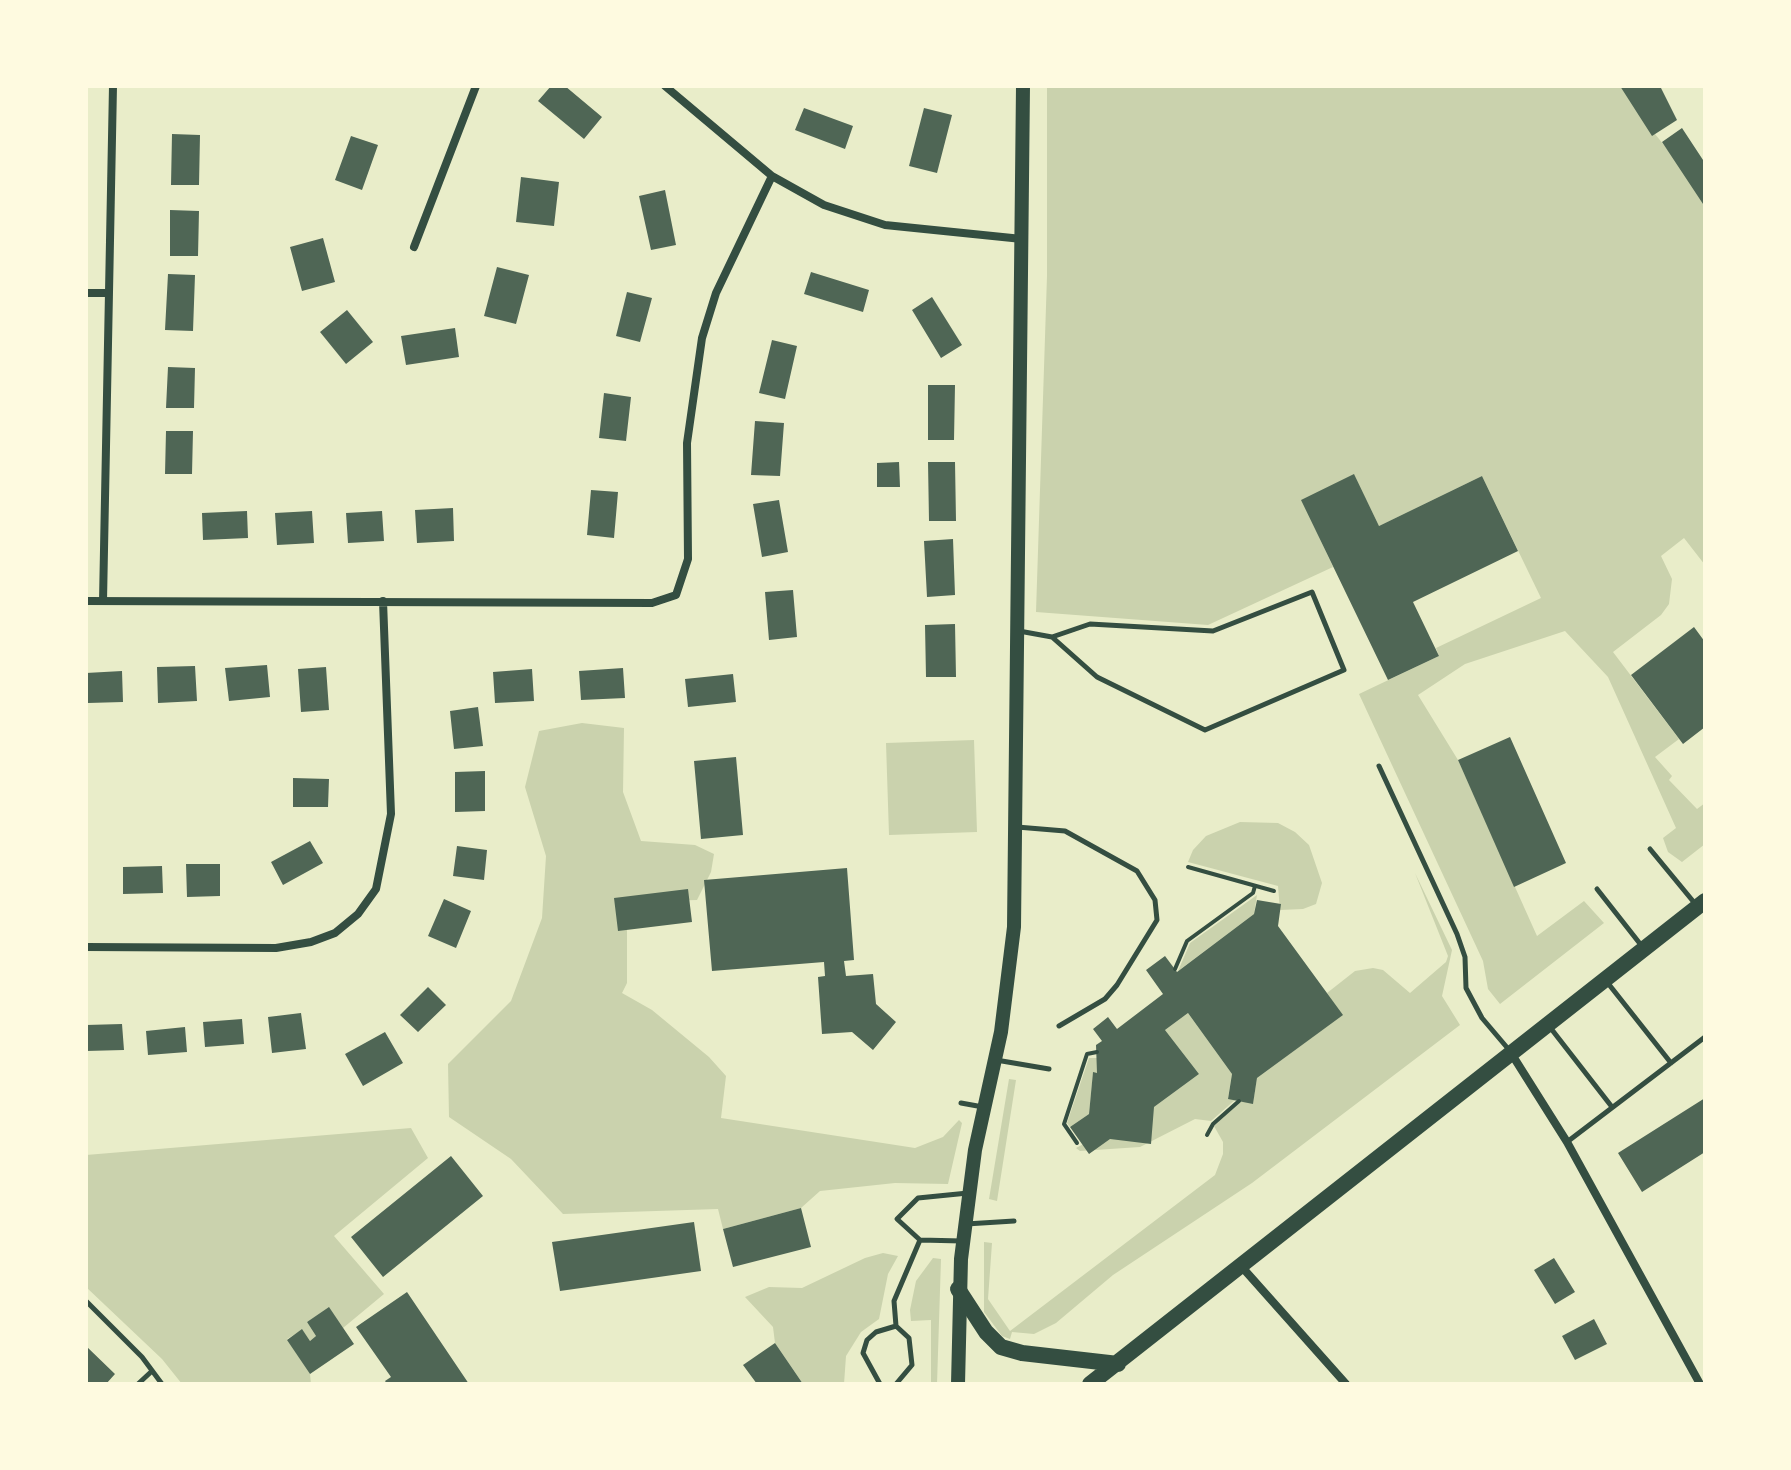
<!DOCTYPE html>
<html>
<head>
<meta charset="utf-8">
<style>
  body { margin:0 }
  #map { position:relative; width:1791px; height:1470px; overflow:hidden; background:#e9edc9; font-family:Signika,sans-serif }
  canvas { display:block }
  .frame { position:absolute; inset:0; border:88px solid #fefae0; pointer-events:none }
</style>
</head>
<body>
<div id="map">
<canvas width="1791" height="1470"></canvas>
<div class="frame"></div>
</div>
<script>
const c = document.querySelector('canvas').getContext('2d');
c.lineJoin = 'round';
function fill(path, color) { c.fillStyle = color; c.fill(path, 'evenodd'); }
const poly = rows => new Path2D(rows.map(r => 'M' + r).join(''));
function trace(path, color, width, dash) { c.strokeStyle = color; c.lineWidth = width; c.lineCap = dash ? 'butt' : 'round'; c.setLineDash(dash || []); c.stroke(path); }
fill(poly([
  [1047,86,1626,86,1655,134,1705,196,1705,565,1684,538,1661,556,1672,579,1669,604,1661,615,1613,652,1679,739,1655,757,1672,776,1669,780,1697,809,1705,803,1705,844,1682,862,1668,852,1663,838,1676,828,1608,677,1565,631,1465,664,1418,695,1458,760,1537,936,1584,901,1604,923,1500,1004,1488,989,1483,961,1359,694,1439,656,1436,648,1541,598,1482,476,1379,526,1354,475,1302,500,1333,567,1208,625,1036,612,1047,276],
  [582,723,624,728,623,792,641,841,695,845,714,854,711,872,697,900,660,901,627,915,627,983,622,993,652,1010,709,1057,726,1076,721,1118,915,1148,943,1137,959,1120,962,1123,948,1184,895,1183,820,1191,801,1208,723,1229,718,1209,563,1214,511,1159,449,1117,448,1064,511,1001,542,918,546,856,525,787,539,731],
  [974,740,977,832,889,835,886,743],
  [1240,822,1278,823,1295,832,1309,845,1322,883,1316,904,1303,909,1280,910,1278,886,1188,862,1193,850,1206,836],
  [1415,873,1452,950,1442,996,1460,1025,1252,1183,1113,1275,1056,1323,1034,1334,1012,1332,1010,1339,1002,1336,984,1312,984,1242,992,1243,988,1299,1010,1331,1215,1175,1223,1154,1223,1142,1214,1126,1241,1101,1253,1103,1257,1078,1342,1015,1327,993,1355,971,1373,968,1383,970,1410,993,1446,962,1448,956],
  [1257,895,1254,914,1178,971,1190,943],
  [1188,1013,1232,1074,1228,1098,1235,1100,1211,1121,1195,1119,1140,1147,1080,1151,1076,1148,1154,1107,1199,1074,1165,1030],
  [1089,1058,1097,1058,1097,1073,1093,1073,1089,1114,1070,1127,1067,1123],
  [1009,1079,1016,1080,997,1201,989,1199],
  [411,1128,428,1158,334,1236,384,1294,343,1328,329,1308,307,1322,316,1336,310,1341,302,1330,287,1339,310,1374,311,1384,182,1384,162,1359,86,1287,86,1155],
  [883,1253,898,1256,888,1274,879,1319,861,1332,846,1356,844,1384,803,1384,775,1343,773,1327,745,1297,769,1287,802,1288,865,1258],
  [933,1258,941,1259,937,1384,931,1384,931,1320,911,1321,910,1310,916,1281]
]), '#cad2ad');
fill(poly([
  [551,86,565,86,602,117,584,139,538,101],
  [1620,86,1660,86,1677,120,1652,136],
  [804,108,853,126,845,149,795,130],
  [924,108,952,115,937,173,909,166],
  [1682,128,1705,163,1705,207,1662,142],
  [172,134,200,135,199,185,171,185],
  [351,136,378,145,362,190,335,180],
  [521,177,559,182,554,226,516,222],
  [665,190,676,245,651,250,639,196],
  [170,210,199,211,198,256,170,256],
  [323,238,335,282,302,291,290,247],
  [497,267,529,275,516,324,484,316],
  [811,272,869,290,863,312,804,294],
  [168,274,195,275,193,331,165,330],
  [627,292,652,298,640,342,616,336],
  [932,297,962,345,941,358,912,310],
  [347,310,373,342,346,364,320,332],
  [455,328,459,357,406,365,401,336],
  [772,340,797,346,785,399,759,393],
  [168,367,195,368,194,408,166,408],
  [928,385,955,385,954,440,928,440],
  [604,393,631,397,626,441,599,438],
  [755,421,784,423,780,476,751,475],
  [166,431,193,431,192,474,165,474],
  [899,462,900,487,877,487,877,463],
  [928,462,955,462,956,521,929,521],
  [1354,474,1379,526,1482,476,1518,551,1413,602,1439,656,1388,680,1301,500],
  [591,490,618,492,614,538,587,535],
  [779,500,788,552,762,557,753,504],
  [453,508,454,541,417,543,415,510],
  [247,511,248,538,203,540,202,513],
  [312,511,314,543,277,545,275,513],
  [382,511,384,541,348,543,346,513],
  [953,539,955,595,927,597,924,541],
  [793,590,797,637,769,640,765,592],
  [955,624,956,677,926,677,925,625],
  [1694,627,1705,642,1705,727,1683,744,1631,675],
  [267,665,270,697,229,701,225,668],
  [195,666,197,701,158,703,157,667],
  [326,667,329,710,301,712,298,669],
  [623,668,625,698,581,700,579,671],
  [532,669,534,701,495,703,493,672],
  [122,671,123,702,88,703,86,673],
  [733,674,736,702,688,707,685,679],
  [478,707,483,746,454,749,450,711],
  [1510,737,1566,863,1514,887,1458,760],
  [736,757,743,835,701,839,694,761],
  [485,771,485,811,455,812,455,772],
  [293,778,329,779,328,807,293,807],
  [310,841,323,863,283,885,271,862],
  [457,846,487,850,484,880,453,876],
  [186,864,220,864,220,896,187,897],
  [162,866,163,893,123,894,123,867],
  [847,868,854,960,844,961,846,976,873,974,876,1004,896,1022,873,1050,852,1032,822,1034,818,977,825,976,824,962,712,971,704,880],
  [688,889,692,922,618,931,614,898],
  [444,899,471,911,456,948,428,936],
  [1257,900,1281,904,1278,926,1343,1015,1257,1078,1253,1104,1228,1099,1232,1074,1188,1013,1165,1030,1199,1074,1154,1107,1151,1144,1110,1139,1089,1154,1070,1127,1089,1114,1093,1072,1097,1073,1096,1045,1102,1041,1093,1029,1108,1017,1117,1029,1163,994,1146,970,1165,956,1177,972,1254,914],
  [428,987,446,1005,418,1032,400,1015],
  [301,1013,306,1049,272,1053,268,1017],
  [242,1019,244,1044,205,1047,203,1022],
  [122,1024,124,1050,86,1051,86,1025],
  [185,1027,187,1052,148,1055,146,1031],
  [385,1032,403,1063,363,1086,345,1054],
  [1705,1098,1705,1152,1642,1192,1618,1153],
  [451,1156,483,1196,383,1277,351,1237],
  [801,1208,811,1247,733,1267,723,1229],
  [694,1222,701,1271,560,1291,552,1242],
  [1554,1258,1575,1292,1555,1304,1534,1270],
  [407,1292,469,1384,387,1384,385,1381,391,1377,356,1327],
  [329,1307,354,1344,310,1374,287,1340,302,1329,310,1341,316,1336,307,1322],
  [1594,1319,1607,1344,1575,1360,1562,1336],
  [775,1343,803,1384,757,1384,743,1365],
  [86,1346,115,1374,106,1384,86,1384]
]), '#4f6655');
trace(poly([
  [1188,867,1274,891],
  [1175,969,1187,941,1253,893,1255,886],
  [1207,1135,1213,1124,1239,1101],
  [1077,1143,1064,1124,1087,1054,1097,1052]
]), '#344e41', 4);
trace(poly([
  [1019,631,1052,637,1097,677,1205,730,1344,670,1312,592,1213,631,1090,624,1052,637],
  [1379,766,1457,934,1465,957,1466,988,1482,1018,1510,1051],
  [1017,827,1065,831,1137,871,1155,900,1157,920,1117,985,1105,999,1059,1026],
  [1650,849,1697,906],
  [1597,889,1641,945],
  [1607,982,1671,1063],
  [1549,1026,1612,1107],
  [996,1060,1049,1069],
  [961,1103,983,1107],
  [1567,1142,1705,1037],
  [966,1224,1014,1221],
  [962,1241,920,1240,897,1219,918,1198,968,1193],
  [86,1301,142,1357,162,1384],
  [138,1384,152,1371],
  [880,1384,863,1353,867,1340,876,1332,896,1326],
  [896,1384,912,1365,909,1338,896,1326,894,1301,920,1240]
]), '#344e41', 5);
trace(poly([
  [665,86,772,176,824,205,885,225,1022,239],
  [414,247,476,86],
  [86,293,108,293],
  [86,601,652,603,676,595,688,559,687,443,702,338,716,293,772,176],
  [103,601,113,86],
  [86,947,276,948,311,942,335,933,358,914,376,889,391,814,383,601],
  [1511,1053,1567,1142,1700,1384],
  [1241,1266,1346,1384]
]), '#344e41', 8);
trace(poly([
  [958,1384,961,1259,975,1150,1001,1032,1014,927,1023,86]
]), '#344e41', 14);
trace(poly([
  [958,1289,986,1332,1001,1347,1022,1353,1118,1364],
  [1090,1384,1705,901]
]), '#344e41', 16);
</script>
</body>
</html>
